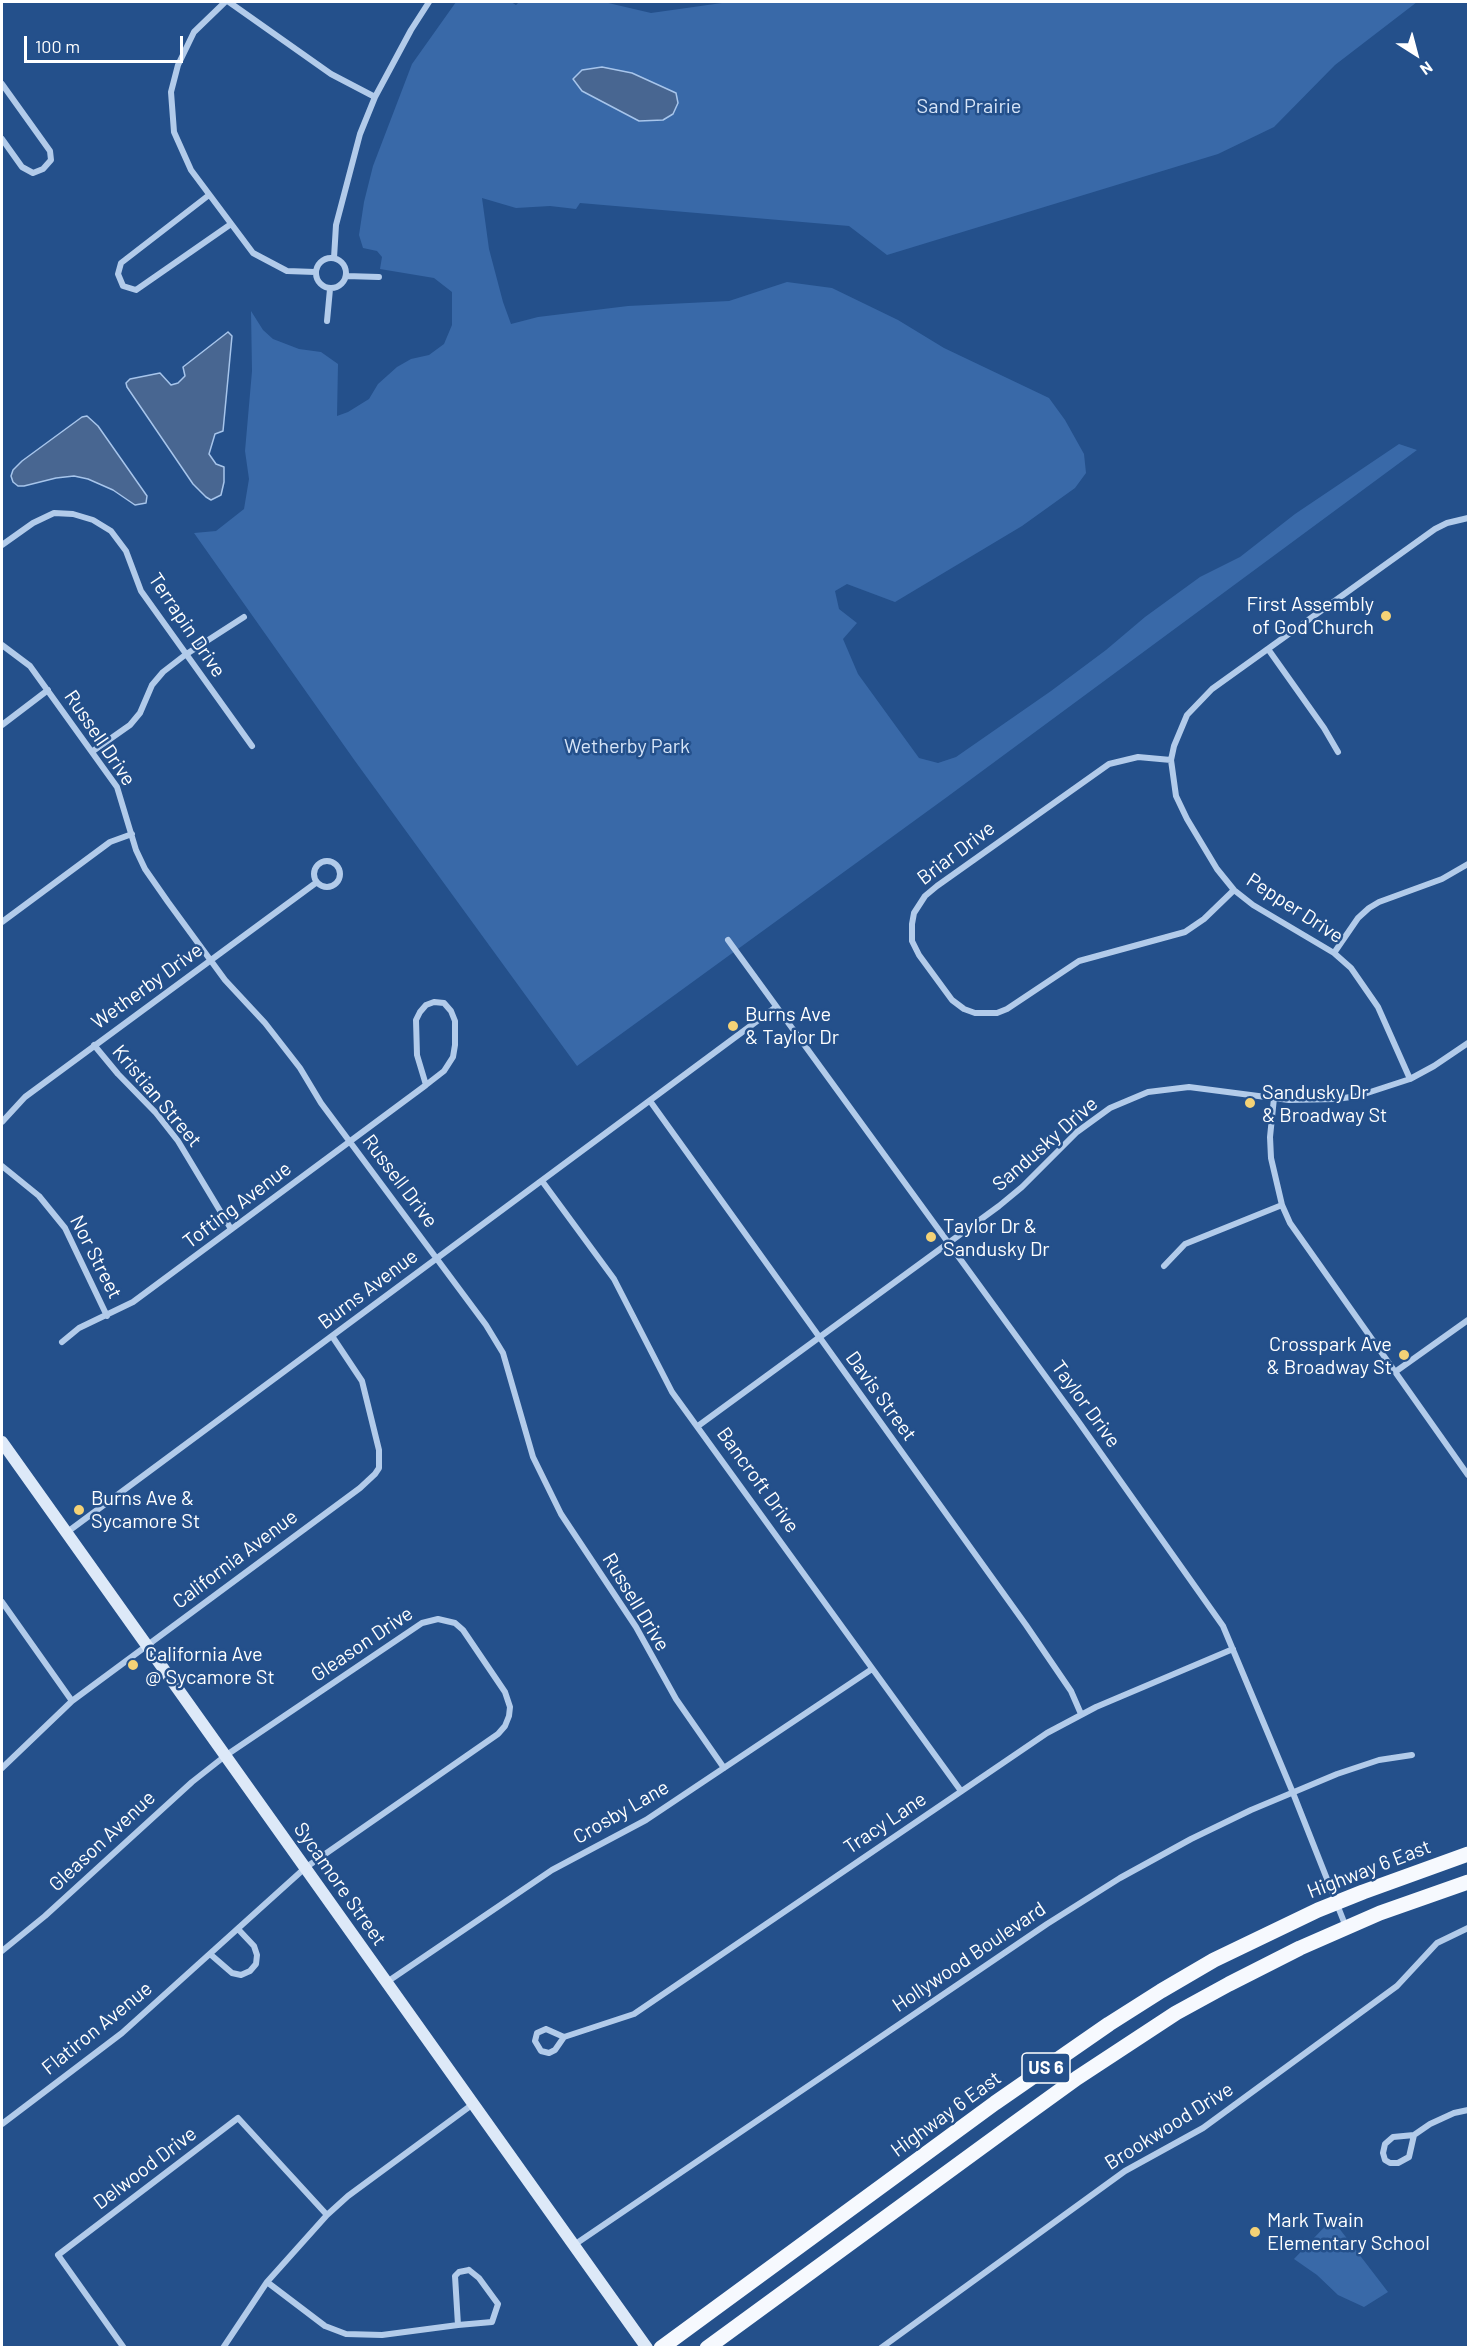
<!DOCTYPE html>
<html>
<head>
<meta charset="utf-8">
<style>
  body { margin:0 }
  #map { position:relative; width:1470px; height:2349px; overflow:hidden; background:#24508b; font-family:Barlow,sans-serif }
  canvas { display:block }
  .frame { position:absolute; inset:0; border:3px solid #fff; pointer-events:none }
  .north { position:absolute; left:1386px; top:24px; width:60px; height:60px; -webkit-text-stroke:4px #24508b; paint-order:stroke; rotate:144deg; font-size:16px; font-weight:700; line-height:24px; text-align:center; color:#fff }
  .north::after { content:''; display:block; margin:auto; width:21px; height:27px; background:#fff; clip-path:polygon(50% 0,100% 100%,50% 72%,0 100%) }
  .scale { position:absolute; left:24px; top:36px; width:159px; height:27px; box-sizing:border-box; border:3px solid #fff; border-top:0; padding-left:8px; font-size:18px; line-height:21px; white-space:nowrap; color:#fff; -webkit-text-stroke:4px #24508b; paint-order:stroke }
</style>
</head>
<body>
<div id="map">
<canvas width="1470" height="2349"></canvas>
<div class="frame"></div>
<div class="north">N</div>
<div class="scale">100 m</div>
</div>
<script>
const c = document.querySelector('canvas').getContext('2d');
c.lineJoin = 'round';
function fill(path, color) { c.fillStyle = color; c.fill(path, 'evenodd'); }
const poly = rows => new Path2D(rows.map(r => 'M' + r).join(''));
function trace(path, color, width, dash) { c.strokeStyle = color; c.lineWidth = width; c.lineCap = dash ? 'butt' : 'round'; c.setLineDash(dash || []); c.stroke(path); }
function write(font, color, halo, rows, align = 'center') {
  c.font = font + ' Barlow,sans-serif'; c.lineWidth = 5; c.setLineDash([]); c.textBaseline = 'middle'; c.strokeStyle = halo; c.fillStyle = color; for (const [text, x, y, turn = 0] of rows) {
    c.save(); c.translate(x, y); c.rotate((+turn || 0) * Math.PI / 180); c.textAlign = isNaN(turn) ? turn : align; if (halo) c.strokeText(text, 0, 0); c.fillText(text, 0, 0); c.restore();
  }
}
fill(poly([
  [456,2,511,2,516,5,519,2,604,2,651,13,729,2,1417,2,1335,65,1274,127,1218,154,887,255,849,226,580,203,576,209,550,206,516,208,482,198,489,249,503,302,511,324,538,317,628,306,729,301,787,282,832,288,898,320,944,348,1049,398,1065,420,1084,454,1086,473,1075,488,1022,526,895,602,847,584,835,591,839,609,857,623,843,639,858,674,919,758,938,763,956,757,1051,691,1106,650,1145,617,1200,577,1240,557,1295,514,1399,444,1417,450,947,797,577,1066,355,761,194,533,216,531,244,509,249,479,245,451,252,371,251,311,263,330,273,339,299,349,321,352,338,364,337,416,348,412,369,399,378,384,397,367,411,359,429,355,444,344,452,325,452,292,434,278,380,269,382,257,377,251,363,248,359,235,364,202,373,166,412,64],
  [1332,2219,1388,2292,1364,2307,1338,2295,1317,2275,1294,2259]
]), '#3969a8');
const water = poly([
  [602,67,632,73,676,93,678,103,673,114,663,120,639,121,582,91,573,79,582,70,602,67],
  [228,332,232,336,223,431,215,434,209,454,216,464,224,467,224,482,221,495,211,500,206,497,193,484,127,387,126,383,130,379,160,373,171,385,178,383,185,376,183,367,228,332],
  [87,416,98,426,147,496,146,503,135,505,113,490,88,479,74,476,56,478,24,486,18,486,13,482,11,476,13,470,22,461,82,417,87,416]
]);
fill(water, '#486691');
trace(water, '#a7c5eb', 1.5);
trace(poly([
  [225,2,194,32,178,65,171,92,174,132,191,170,253,253,287,271,315,272],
  [229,2,331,74,375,97],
  [2,84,50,151,51,160,43,169,33,173,22,167,2,139],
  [209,195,121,263,118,274,123,286,136,290,231,224],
  '316 273a15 15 0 1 1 30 0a15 15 0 1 1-30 0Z',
  [334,258,336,225,360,134,375,97,411,30,429,2],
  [346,276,379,277],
  [327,321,330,289],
  [2,545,33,523,54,513,73,514,93,520,111,531,126,551,141,591,252,746],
  [2,645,30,666,117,787,136,850,145,869,168,902,225,980,265,1023,300,1068,321,1103,486,1325,503,1353,533,1457,561,1514,636,1627,676,1699,724,1768],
  [1268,649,1324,728,1338,752],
  [2,725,48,690],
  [93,751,130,725,140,713,152,685,163,672,185,655,244,617],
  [1171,760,1138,757,1109,764,937,886,925,896,914,913,912,924,912,941,919,955,952,1000,964,1009,975,1013,997,1013,1007,1009,1079,961,1185,932,1204,919,1234,890],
  '314 874a13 13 0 1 1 26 0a13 13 0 1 1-26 0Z',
  [2,922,110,842,132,834],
  [728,940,1078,1421,1223,1626,1293,1793,1346,1927],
  [1334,953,1358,918,1369,908,1379,902,1442,879,1468,864],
  [94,1045,118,1074,156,1113,178,1141,231,1229],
  [1410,1079,1378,1007,1351,968,1334,953,1253,905,1234,890,1217,869,1187,819,1176,796,1171,760,1174,746,1187,715,1212,689,1435,529,1447,523,1468,518],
  [1274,1098,1270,1137,1271,1158,1282,1205,1290,1223,1468,1475],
  [650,1101,1026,1625,1071,1691,1081,1714],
  [2,1122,25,1097,317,882],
  [2,1166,39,1196,65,1228,107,1316],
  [542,1181,614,1279,672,1392,961,1791],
  [1164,1266,1185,1244,1282,1205],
  [62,1342,79,1328,133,1302,341,1148,426,1085,444,1071,453,1057,455,1045,455,1021,451,1011,444,1003,434,1002,426,1005,420,1012,416,1020,417,1055,426,1085],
  [1395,1372,1468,1320],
  [698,1426,999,1206,1022,1187,1077,1132,1110,1108,1148,1092,1189,1087,1289,1100,1336,1099,1358,1096,1410,1079,1434,1066,1468,1043],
  [66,1533,776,1007],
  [2,1602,72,1701],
  [2,1768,72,1701,360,1488,375,1474,379,1468,379,1450,362,1381,332,1336],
  [2,1951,45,1916,192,1782,225,1756,422,1623,438,1619,455,1623,463,1630,505,1692,510,1707,509,1716,505,1726,498,1734,305,1868,122,2033,2,2124],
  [210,1954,232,1973,241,1975,250,1971,256,1964,257,1955,254,1946,238,1929],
  [387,1982,552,1870,646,1820,872,1669],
  [546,2029,564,2037,555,2050,549,2053,541,2051,535,2041,537,2033,546,2029],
  [564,2037,634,2014,1047,1733,1096,1707,1233,1649],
  [1414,2135,1409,2157,1398,2163,1390,2163,1385,2160,1383,2153,1385,2144,1393,2137,1414,2135,1430,2124,1454,2113,1468,2110],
  [574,2245,1047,1924,1120,1878,1191,1839,1251,1810,1337,1774,1379,1760,1412,1755],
  [469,2270,479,2278,498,2304,492,2322,458,2325,455,2276,459,2272,469,2270],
  [267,2282,325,2326,346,2334,382,2335,458,2325],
  [124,2348,58,2255,238,2118,327,2215],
  [223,2348,267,2282,327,2215,348,2196,473,2104],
  [881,2348,1125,2171,1203,2128,1397,1986,1437,1943,1468,1928]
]), '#b2cbea', 6);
trace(poly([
  [2,1442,647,2348]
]), '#dde9f8', 12);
trace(poly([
  [661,2348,995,2103,1109,2024,1161,1991,1214,1960,1318,1910,1363,1892,1468,1854],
  [707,2348,1012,2125,1077,2078,1176,2013,1229,1984,1300,1948,1380,1913,1468,1882]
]), '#f6f9fe', 15);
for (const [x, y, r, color] of [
  [1386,616,6,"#f4d276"],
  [733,1026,6,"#f4d276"],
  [1250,1103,6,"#f4d276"],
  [931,1237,6,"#f4d276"],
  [1404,1355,6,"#f4d276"],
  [79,1510,6,"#f4d276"],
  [133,1665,6,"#f4d276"],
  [1255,2232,6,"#f4d276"]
]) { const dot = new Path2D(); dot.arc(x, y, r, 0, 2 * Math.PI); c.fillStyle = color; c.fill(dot); trace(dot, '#24508b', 2); }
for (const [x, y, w] of [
  [1046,2068,48]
]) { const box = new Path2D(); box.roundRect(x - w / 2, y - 15, w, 30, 4.5); c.fillStyle = '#24508b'; c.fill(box); trace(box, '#fff', 1.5); }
write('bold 18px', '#fff', null, [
  ["US 6",1046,2068]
]);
write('20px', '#d7e5f8', '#24508b', [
  ["Sand Prairie",969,106],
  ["Wetherby Park",627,746]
]);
write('20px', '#fff', '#24508b', [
  ["First Assembly",1374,604,"right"],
  ["of God Church",1374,627,"right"],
  ["Burns Ave",745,1014],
  ["& Taylor Dr",745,1037],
  ["Sandusky Dr",1262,1092],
  ["& Broadway St",1262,1115],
  ["Taylor Dr &",943,1226],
  ["Sandusky Dr",943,1249],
  ["Crosspark Ave",1392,1344,"right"],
  ["& Broadway St",1392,1367,"right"],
  ["Burns Ave &",91,1498],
  ["Sycamore St",91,1521],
  ["California Ave",145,1654],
  ["@ Sycamore St",145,1677],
  ["Mark Twain",1267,2220],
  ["Elementary School",1267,2243]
], 'left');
write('20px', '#fff', '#24508b', [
  ["Terrapin Drive",187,625,56],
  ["Russell Drive",100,738,56],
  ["Briar Drive",956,853,-37],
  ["Pepper Drive",1295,908,33],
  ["Wetherby Drive",147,986,-36],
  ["Kristian Street",157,1096,50],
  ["Sandusky Drive",1045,1144,-41],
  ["Russell Drive",400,1181,53],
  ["Tofting Avenue",237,1205,-37],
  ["Nor Street",96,1257,63],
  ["Burns Avenue",368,1289,-37],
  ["Davis Street",881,1396,54],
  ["Taylor Drive",1086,1404,54],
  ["Bancroft Drive",758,1480,54],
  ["California Avenue",235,1559,-37],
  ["Russell Drive",636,1602,59],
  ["Gleason Drive",362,1644,-34],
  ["Crosby Lane",621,1812,-30],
  ["Tracy Lane",885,1823,-34],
  ["Gleason Avenue",102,1841,-43],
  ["Highway 6 East",1369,1869,-21],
  ["Sycamore Street",340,1884,55],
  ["Hollywood Boulevard",969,1957,-34],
  ["Flatiron Avenue",97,2028,-39],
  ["Highway 6 East",946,2114,-36],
  ["Brookwood Drive",1169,2126,-32],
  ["Delwood Drive",145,2168,-37]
]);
</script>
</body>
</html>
